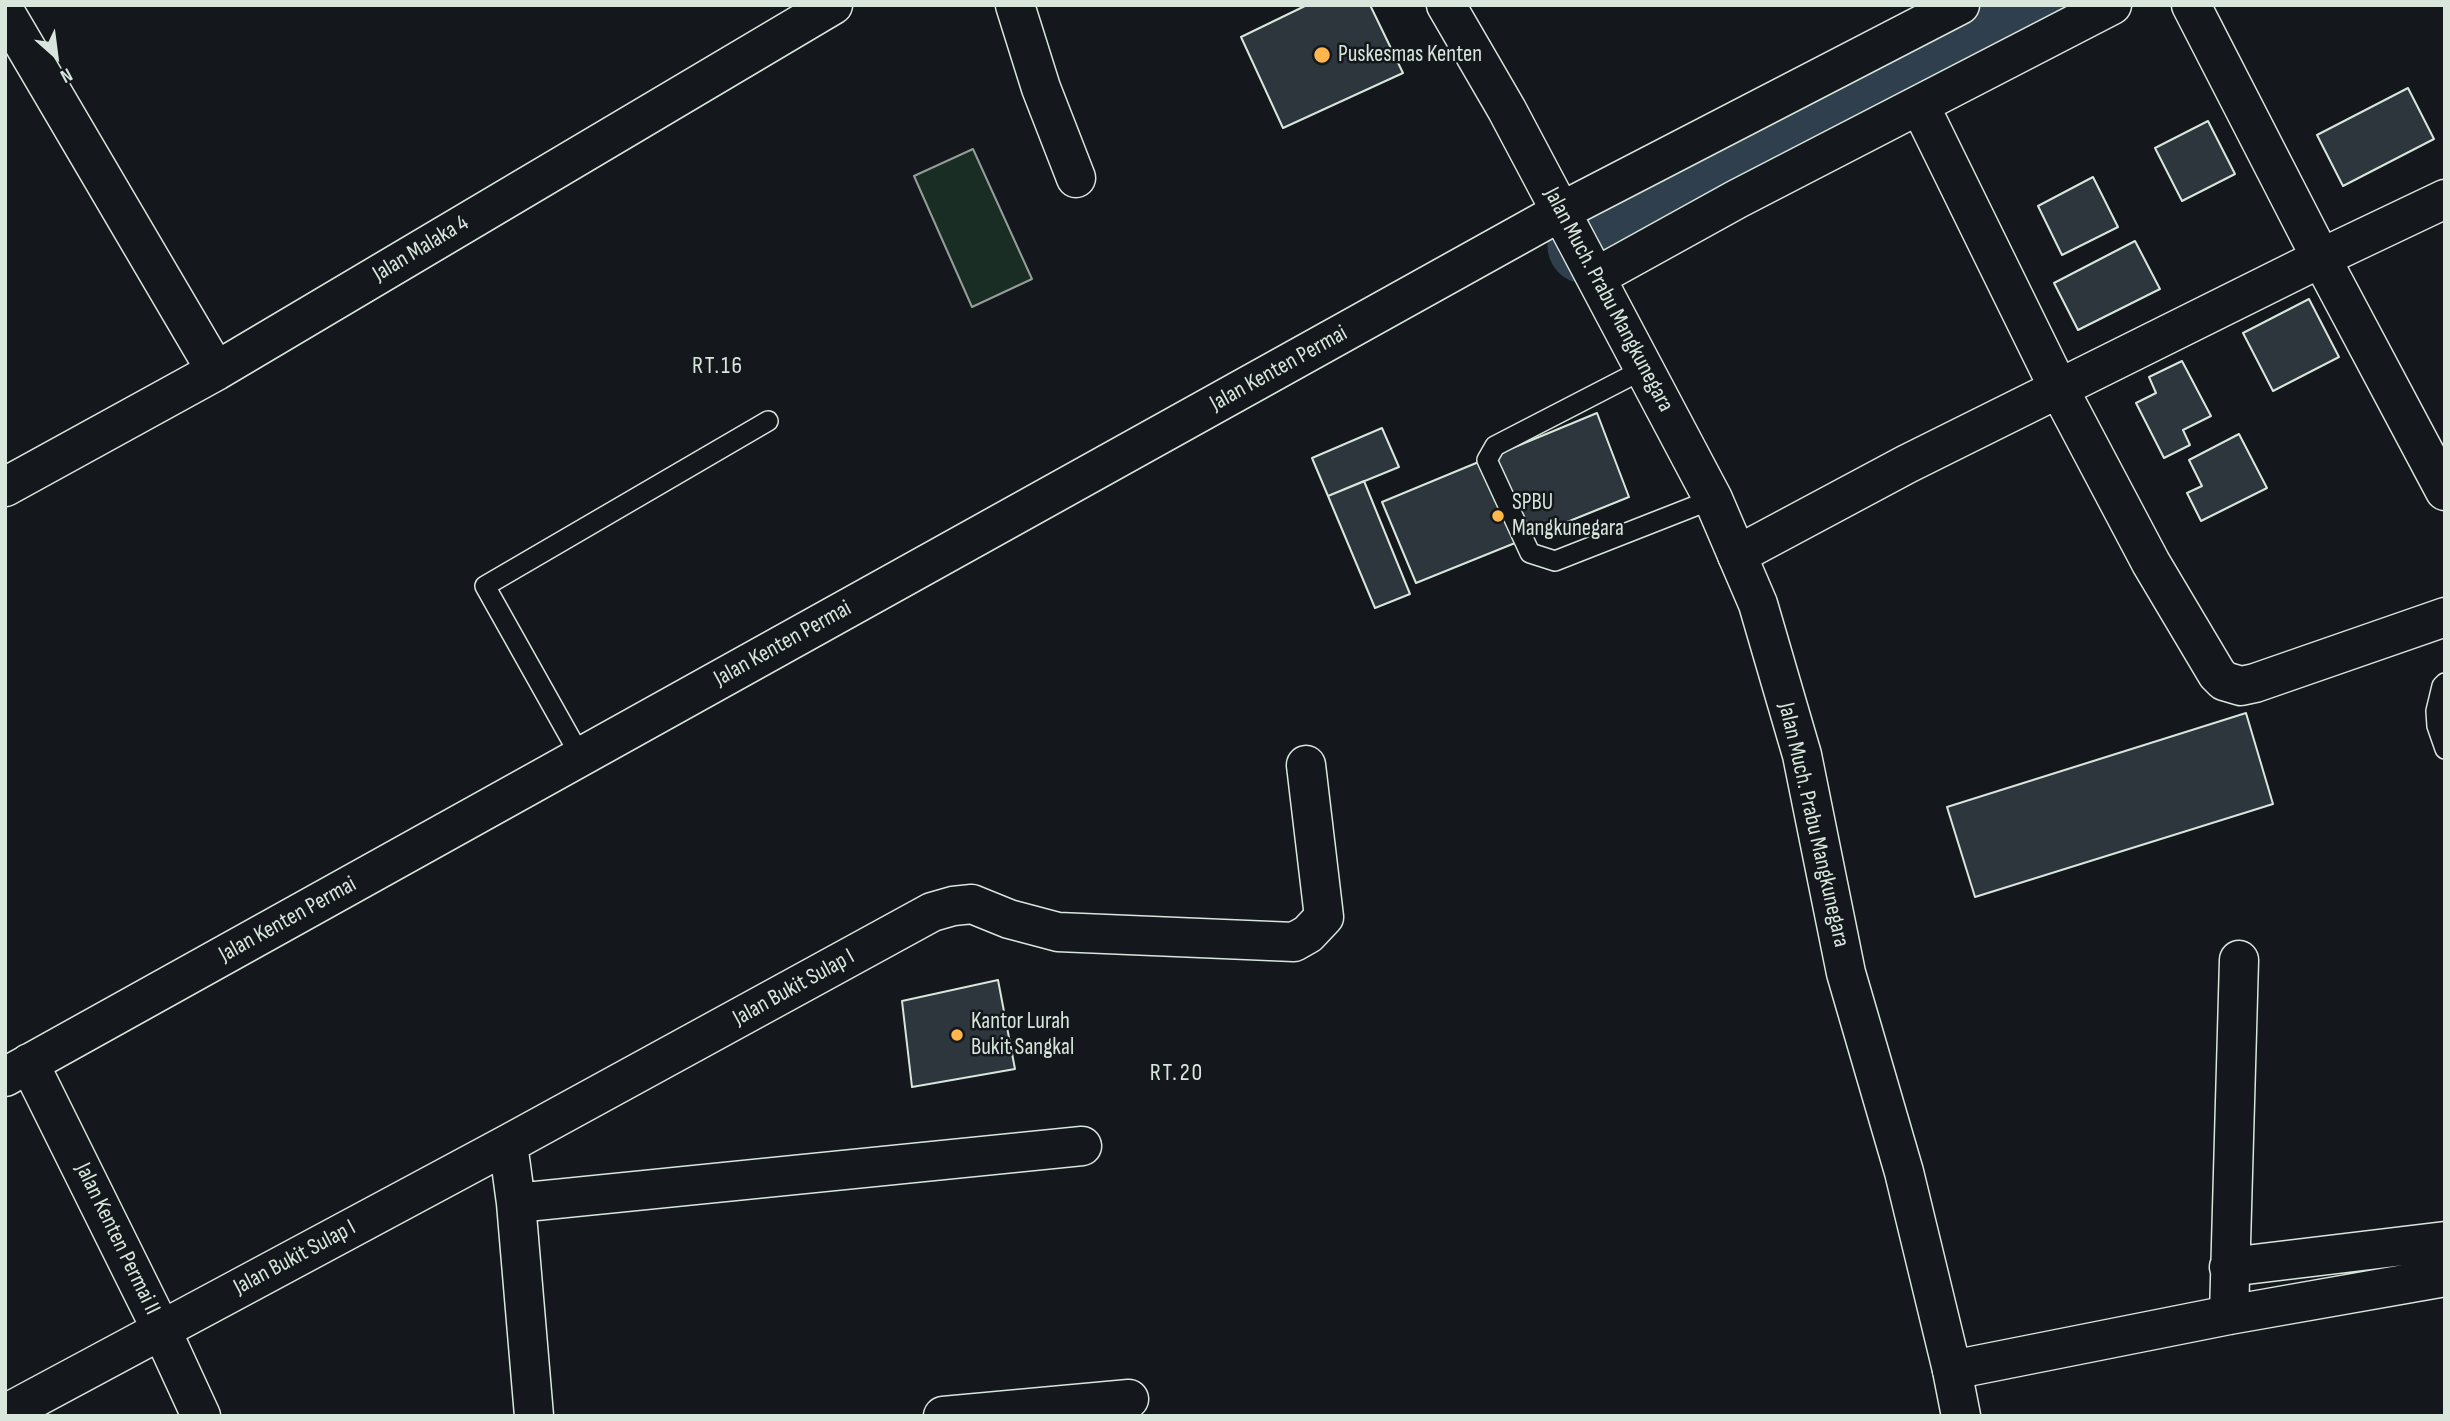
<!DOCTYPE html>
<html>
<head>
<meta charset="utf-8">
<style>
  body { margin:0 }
  #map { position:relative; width:2450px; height:1421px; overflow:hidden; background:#14181c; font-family:"Sofia Sans Condensed",sans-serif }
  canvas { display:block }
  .frame { position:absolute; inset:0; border:7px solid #d8e6dc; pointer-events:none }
  .north { position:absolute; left:21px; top:21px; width:70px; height:70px; -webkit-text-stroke:5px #14181c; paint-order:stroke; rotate:152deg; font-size:19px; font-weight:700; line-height:28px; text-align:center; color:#d8e6dc }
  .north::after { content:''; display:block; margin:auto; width:24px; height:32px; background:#d8e6dc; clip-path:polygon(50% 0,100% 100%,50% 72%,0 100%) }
</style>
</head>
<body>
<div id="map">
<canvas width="2450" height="1421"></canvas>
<div class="frame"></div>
<div class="north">N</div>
</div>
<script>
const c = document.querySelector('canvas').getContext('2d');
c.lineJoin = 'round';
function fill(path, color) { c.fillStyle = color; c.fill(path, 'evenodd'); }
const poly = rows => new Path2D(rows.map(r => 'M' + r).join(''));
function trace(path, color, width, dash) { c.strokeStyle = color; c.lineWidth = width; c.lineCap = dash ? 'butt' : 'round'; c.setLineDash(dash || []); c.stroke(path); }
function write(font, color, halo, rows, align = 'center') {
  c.font = font + ' "Sofia Sans Condensed",sans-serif'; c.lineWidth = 5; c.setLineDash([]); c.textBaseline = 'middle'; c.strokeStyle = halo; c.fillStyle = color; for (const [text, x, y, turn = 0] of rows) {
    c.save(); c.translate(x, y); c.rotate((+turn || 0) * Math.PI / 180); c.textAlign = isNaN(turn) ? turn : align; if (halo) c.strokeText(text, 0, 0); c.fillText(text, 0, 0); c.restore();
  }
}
const green = poly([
  [973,149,1032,279,972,307,914,176,973,149]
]);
fill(green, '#1a2d24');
trace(green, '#939e99', 2);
trace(poly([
  [1585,246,1663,200,2035,5]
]), '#2f3f4d', 75);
const building = poly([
  [1307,5,1370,5,1403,73,1283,128,1241,37,1307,5],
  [2408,88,2434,139,2343,186,2317,135,2408,88],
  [2208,121,2235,174,2182,201,2155,148,2208,121],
  [2093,177,2118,227,2062,255,2038,206,2093,177],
  [2135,241,2160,289,2078,330,2054,283,2135,241],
  [2309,299,2339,357,2273,391,2243,333,2309,299],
  [2182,361,2211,416,2183,430,2190,445,2164,458,2136,403,2156,393,2149,377,2182,361],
  [1597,413,1629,497,1416,583,1382,502,1597,413],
  [1382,428,1399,467,1328,496,1312,458,1382,428],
  [2239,434,2267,488,2201,521,2187,493,2202,486,2189,460,2239,434],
  [1364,481,1410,594,1375,608,1328,496,1364,481],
  [2246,713,2273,804,1975,897,1947,807,2246,713],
  [998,980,1015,1069,912,1087,902,1001,998,980]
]);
fill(building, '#2c363c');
trace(building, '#d8e6dc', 2);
const service = poly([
  [1644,369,1495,446,1487,460,1530,553,1555,561,1713,499],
  [2445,683,2442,686,2436,711,2437,726,2445,749],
  [581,757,485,586,768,421]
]);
const minor = poly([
  [1015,5,1041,88,1076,178],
  [2191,5,2321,258,2445,491],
  [5,12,216,371],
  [1920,106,2059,389,2151,563,2217,674,2224,681,2241,686,2255,683,2445,617],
  [1596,277,1737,199,2112,5],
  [5,487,216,371,833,5],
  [1737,555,1907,464,2321,258,2445,199],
  [29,1063,161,1329,201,1416],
  [5,1077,1562,211,1960,5],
  [508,1144,516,1203,1082,1146],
  [516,1203,534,1416],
  [2229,1267,2445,1241],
  [2229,1315,2239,960],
  [1952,1370,2229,1315,2445,1277],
  [5,1414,508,1144,932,912,953,906,972,904,1009,919,1058,932,1294,942,1308,934,1324,917,1306,765],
  [943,1416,1129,1399]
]);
const secondary = poly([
  [1446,5,1507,110,1713,499,1758,604,1802,755,1846,973,1904,1172,1952,1370,1961,1416]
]);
trace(service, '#d8e6dc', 22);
trace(minor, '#d8e6dc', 41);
trace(secondary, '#d8e6dc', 41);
trace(service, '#14181c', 19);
trace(minor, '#14181c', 38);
trace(secondary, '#14181c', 38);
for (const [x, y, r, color] of [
  [1322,55,9,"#ffb74d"],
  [1498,516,7,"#ffb74d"],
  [957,1035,7,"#ffb74d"]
]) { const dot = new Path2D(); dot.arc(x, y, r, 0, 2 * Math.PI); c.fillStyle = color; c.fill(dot); trace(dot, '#14181c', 2.5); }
write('23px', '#d8e6dc', '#14181c', [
  ["Puskesmas Kenten",1338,55],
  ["SPBU",1512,503],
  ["Mangkunegara",1512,529],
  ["Kantor Lurah",971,1022],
  ["Bukit Sangkal",971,1048]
], 'left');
write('23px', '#d8e6dc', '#14181c', [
  ["Jalan Malaka 4",421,249,-31],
  ["Jalan Much. Prabu Mangkunegara",1608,300,62],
  ["Jalan Kenten Permai",1279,369,-29],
  ["Jalan Kenten Permai",783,644,-29],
  ["Jalan Much. Prabu Mangkunegara",1813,825,77],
  ["Jalan Kenten Permai",288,920,-29],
  ["Jalan Bukit Sulap I",794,988,-29],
  ["Jalan Kenten Permai II",117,1239,64],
  ["Jalan Bukit Sulap I",295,1258,-28]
]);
c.letterSpacing = '2px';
write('24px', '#d8e6dc', '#14181c', [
  ["RT.16",718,367],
  ["RT.20",1177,1074]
]);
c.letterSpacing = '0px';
</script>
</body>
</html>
